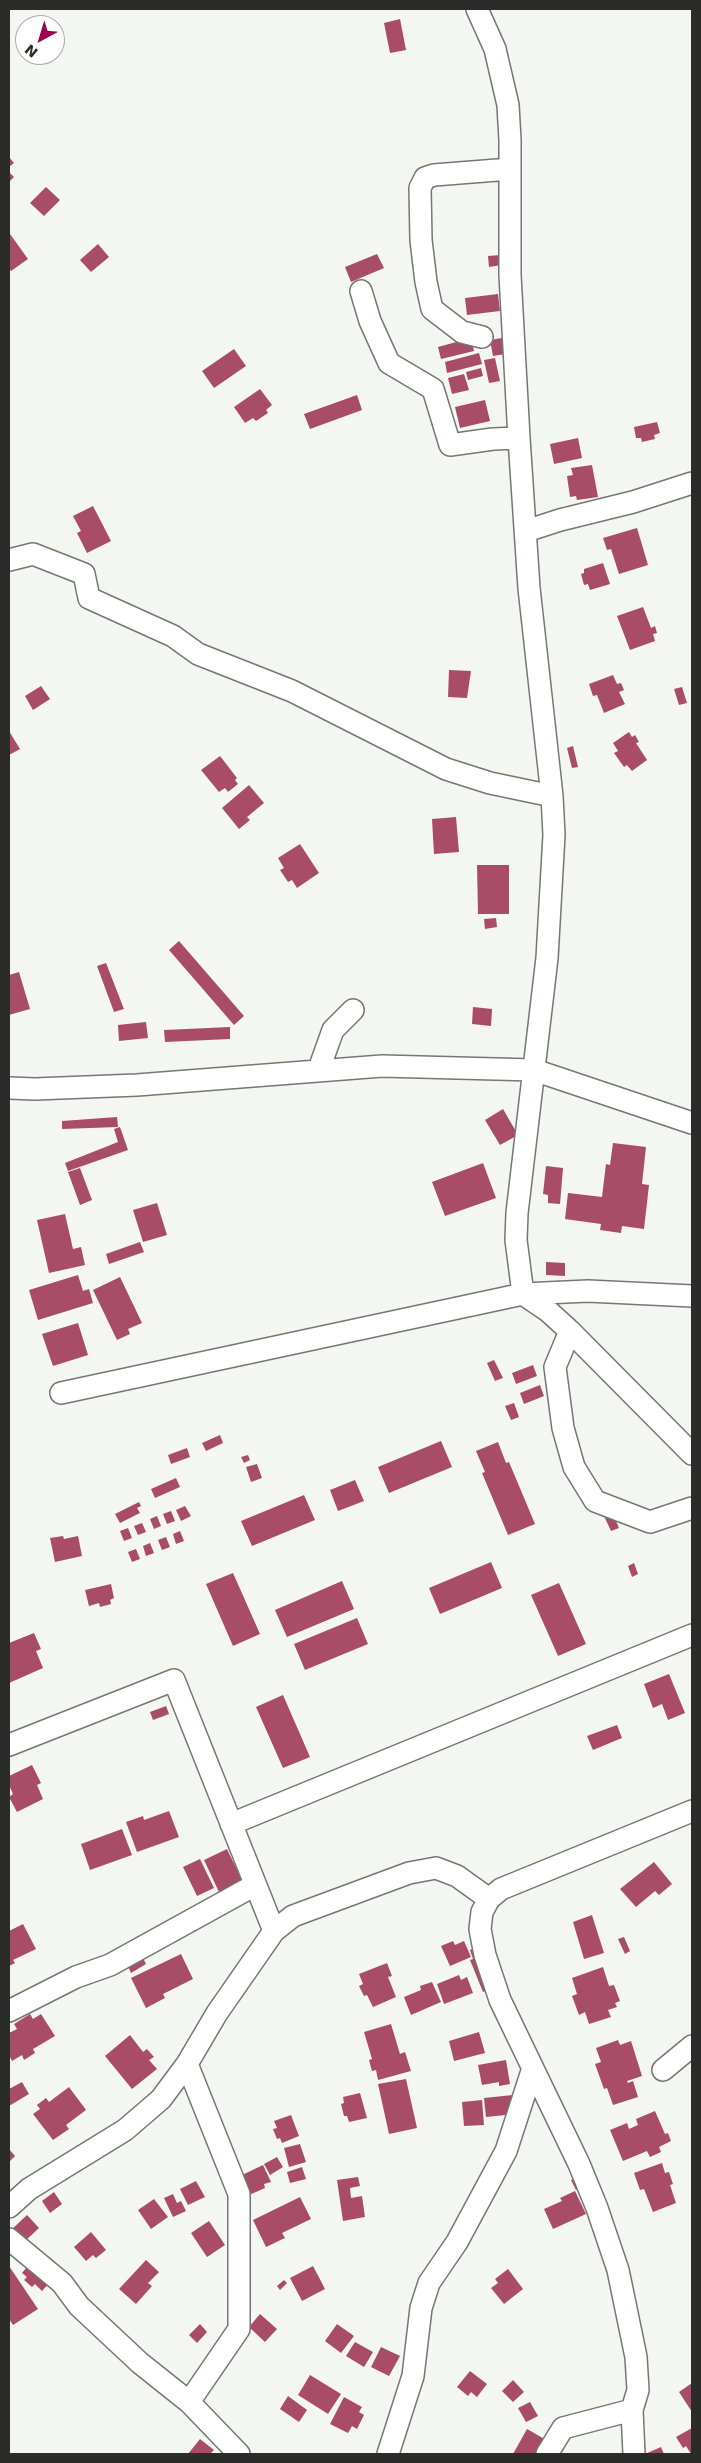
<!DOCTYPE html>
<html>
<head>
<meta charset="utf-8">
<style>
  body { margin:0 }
  #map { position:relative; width:701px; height:2463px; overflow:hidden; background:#f4f6f2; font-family:"DejaVu Sans",sans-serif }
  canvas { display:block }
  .frame { position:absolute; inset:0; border:10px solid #2b2c2a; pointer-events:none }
  .north { position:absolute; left:15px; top:15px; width:50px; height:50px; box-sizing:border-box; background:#fff; border:1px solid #aaabaa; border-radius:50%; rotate:219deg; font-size:14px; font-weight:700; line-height:20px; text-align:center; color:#2b2c2a }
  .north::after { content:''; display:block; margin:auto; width:18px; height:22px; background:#9e024a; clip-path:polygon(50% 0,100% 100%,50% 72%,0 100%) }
</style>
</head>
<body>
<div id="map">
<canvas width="701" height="2463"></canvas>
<div class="frame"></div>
<div class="north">N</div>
</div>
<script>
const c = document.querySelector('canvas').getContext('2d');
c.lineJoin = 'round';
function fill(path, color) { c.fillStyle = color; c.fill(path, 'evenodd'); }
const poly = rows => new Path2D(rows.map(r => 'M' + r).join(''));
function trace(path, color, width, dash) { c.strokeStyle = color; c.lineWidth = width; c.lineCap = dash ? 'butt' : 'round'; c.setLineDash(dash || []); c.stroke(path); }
fill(poly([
  [400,19,406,50,390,53,384,23],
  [9,157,14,163,9,167],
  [9,172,14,177,9,182],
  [46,187,60,200,44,216,30,203],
  [10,234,28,259,11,271,9,268],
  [98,244,109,257,91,272,80,260],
  [377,254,384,268,351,282,345,267],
  [501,255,502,265,489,267,488,256],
  [498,294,500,311,467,315,465,298],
  [471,338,474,351,441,359,438,347],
  [502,338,505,354,493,356,490,340],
  [234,349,246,366,214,388,202,371],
  [479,353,482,364,447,373,445,362],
  [495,358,500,381,489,383,484,360],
  [481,368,483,376,468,380,466,372],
  [464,374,469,390,452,394,448,378],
  [260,389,272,405,266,410,268,413,256,421,253,418,245,423,234,407],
  [357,395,362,410,310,429,304,414],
  [485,400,490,421,460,428,455,407],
  [657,422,660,433,654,435,655,439,642,442,641,438,636,438,634,427],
  [578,438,582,458,554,464,550,444],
  [592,465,598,497,577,500,576,496,570,497,567,476,573,475,571,468],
  [93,506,111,541,87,553,77,533,81,531,73,516],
  [637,528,648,565,619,574,611,549,607,550,603,538],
  [603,563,610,584,590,590,588,584,584,585,581,574,584,573,584,569],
  [643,607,651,628,655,626,657,633,653,634,655,641,630,650,617,616],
  [449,670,471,671,467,698,448,697],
  [613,675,617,684,621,683,624,690,619,692,625,704,604,713,597,695,593,696,589,684],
  [41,686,50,699,33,710,25,696],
  [682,687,687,703,679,705,674,689],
  [9,731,20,749,9,755],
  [629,732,632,737,635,735,639,742,636,743,647,760,632,771,627,765,624,767,614,753,618,751,613,743],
  [573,746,578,767,572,768,567,748],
  [220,756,237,778,235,780,238,784,228,792,225,788,219,792,201,770],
  [249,785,264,803,247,817,250,820,239,829,222,808],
  [456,817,459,852,434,854,432,819],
  [300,844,319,873,297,888,292,880,288,882,280,870,284,868,278,858],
  [477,865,509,865,509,914,478,914],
  [496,918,497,927,485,929,484,919],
  [179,941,244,1016,234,1025,169,950],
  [106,963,124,1009,114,1012,97,966],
  [19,972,30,1009,9,1015,9,975],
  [473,1007,492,1009,491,1026,472,1024],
  [146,1022,148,1038,119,1041,118,1025],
  [230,1027,230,1039,165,1042,164,1030],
  [503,1109,518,1135,500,1145,485,1120],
  [117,1117,118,1127,62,1129,62,1121],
  [120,1127,128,1150,68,1171,65,1163,118,1142,114,1129],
  [613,1143,646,1147,642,1184,649,1185,644,1229,622,1226,621,1233,600,1230,601,1224,565,1219,568,1193,602,1197,606,1164,610,1165],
  [483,1163,496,1198,445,1216,432,1182],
  [546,1166,563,1168,560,1204,548,1203,548,1195,543,1194],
  [80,1168,92,1200,80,1205,68,1172],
  [157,1203,167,1235,143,1242,133,1210],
  [65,1214,73,1249,81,1247,85,1265,49,1273,37,1220],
  [140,1242,144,1252,109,1264,106,1254],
  [546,1262,565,1263,565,1276,546,1275],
  [78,1275,83,1291,89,1289,93,1303,38,1320,29,1290],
  [120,1277,142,1323,128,1329,130,1334,117,1340,93,1290],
  [78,1323,88,1355,53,1366,42,1334],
  [494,1360,503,1378,495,1381,487,1363],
  [533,1365,537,1376,516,1384,512,1373],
  [540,1385,544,1396,524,1404,520,1393],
  [514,1403,519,1417,511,1420,505,1406],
  [220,1435,223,1443,206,1451,202,1443],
  [441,1441,452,1467,389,1493,378,1467],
  [498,1442,506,1463,509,1462,535,1524,508,1535,482,1473,485,1472,476,1451],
  [187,1448,190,1457,171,1464,168,1455],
  [248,1455,250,1460,244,1463,241,1457],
  [257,1464,262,1478,251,1482,246,1467],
  [176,1478,180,1487,155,1498,151,1489],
  [355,1480,364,1501,338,1511,330,1490],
  [304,1495,315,1520,252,1546,241,1521],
  [139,1502,141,1506,137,1508,140,1513,120,1523,115,1514],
  [185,1506,191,1516,181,1521,176,1510],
  [171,1511,175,1521,167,1524,163,1514],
  [612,1512,619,1528,611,1531,604,1516],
  [157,1516,161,1526,154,1529,150,1519],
  [142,1523,146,1532,138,1535,134,1526],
  [128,1528,132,1538,124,1541,120,1531],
  [180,1531,184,1541,176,1544,173,1534],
  [63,1536,64,1539,78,1536,82,1556,55,1562,50,1538],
  [166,1537,170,1547,162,1550,158,1540],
  [150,1543,154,1553,146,1556,143,1546],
  [136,1549,140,1559,132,1562,128,1552],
  [491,1562,502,1588,440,1614,429,1588],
  [634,1563,638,1574,632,1577,628,1566],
  [233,1573,260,1634,233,1646,206,1584],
  [342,1581,354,1609,287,1637,275,1610],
  [559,1583,586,1644,558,1656,531,1595],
  [111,1584,114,1598,110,1600,111,1604,100,1607,99,1603,89,1606,85,1590],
  [357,1618,368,1644,305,1670,294,1644],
  [34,1633,41,1649,36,1651,43,1668,9,1683,9,1643],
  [669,1674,685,1713,668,1720,662,1704,653,1708,644,1684],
  [283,1695,310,1757,283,1768,256,1707],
  [166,1706,169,1714,153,1720,150,1712],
  [617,1725,622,1738,593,1750,587,1736],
  [32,1765,41,1783,37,1785,43,1799,17,1812,9,1797,13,1794,9,1785,9,1776],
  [169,1811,179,1837,137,1852,126,1822,143,1816,144,1820],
  [122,1829,132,1855,90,1870,81,1844],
  [227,1849,242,1880,219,1892,204,1860],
  [200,1859,214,1888,197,1896,183,1867],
  [654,1862,672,1884,659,1895,655,1891,636,1907,620,1889],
  [592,1915,604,1953,584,1959,573,1922],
  [23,1924,36,1949,13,1960,15,1963,9,1966,9,1931],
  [624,1937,630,1951,625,1954,618,1939],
  [453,1941,455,1945,464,1941,471,1957,450,1966,441,1946],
  [477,1947,490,1989,483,1992,470,1960,473,1959,470,1950],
  [181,1954,193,1979,163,1994,165,1998,146,2008,131,1978],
  [143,1958,146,1964,131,1973,128,1966],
  [387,1963,392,1976,388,1977,396,1997,373,2007,367,1995,364,1996,359,1986,363,1984,359,1974],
  [603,1967,609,1986,614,1985,620,2001,615,2003,617,2007,608,2010,611,2017,589,2024,585,2012,579,2015,572,1996,577,1994,572,1978],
  [459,1975,461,1980,467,1977,473,1993,444,2004,437,1984],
  [432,1982,441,2002,411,2015,404,1997,421,1990,420,1986],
  [30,2014,33,2019,41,2014,55,2036,33,2049,35,2053,24,2060,22,2055,12,2061,9,2055,9,2033,17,2029,14,2024],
  [391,2024,400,2054,405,2052,411,2071,378,2080,376,2070,372,2071,369,2060,372,2059,364,2032],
  [479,2032,485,2053,454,2061,449,2041],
  [130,2035,143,2052,147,2049,154,2057,149,2060,157,2069,132,2089,105,2056],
  [618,2040,620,2045,631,2041,642,2076,627,2081,628,2083,633,2081,638,2097,613,2105,607,2088,604,2089,595,2064,601,2062,596,2048],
  [506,2060,510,2084,499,2086,499,2082,482,2085,478,2065],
  [406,2079,417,2128,389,2134,378,2084],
  [22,2082,29,2094,9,2106,9,2089],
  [69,2087,86,2110,66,2125,69,2129,53,2140,33,2114,40,2109,37,2105,46,2098,49,2102],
  [360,2093,367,2118,349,2122,347,2116,344,2116,341,2104,344,2103,343,2097],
  [513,2095,515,2114,486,2117,484,2098],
  [482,2100,484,2125,464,2126,462,2102],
  [655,2111,665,2134,668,2133,671,2141,659,2147,661,2152,650,2157,647,2151,623,2161,610,2130,627,2123,629,2129,638,2125,636,2119],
  [291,2115,299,2136,282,2143,280,2138,277,2139,273,2129,277,2128,274,2121],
  [300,2144,306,2162,289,2167,284,2148],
  [9,2149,15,2156,9,2162],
  [277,2157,283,2167,270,2175,264,2164],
  [662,2163,665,2173,669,2172,673,2184,670,2185,676,2203,653,2212,644,2189,640,2190,634,2173],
  [263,2165,271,2182,264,2184,265,2188,249,2195,240,2176],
  [302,2167,306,2179,290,2183,287,2172],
  [581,2175,585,2186,576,2190,571,2180],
  [358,2177,360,2186,350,2188,351,2198,362,2196,365,2217,343,2221,337,2180],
  [196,2181,205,2197,188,2205,180,2189],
  [575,2191,586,2214,553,2229,544,2209,562,2201,560,2198],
  [54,2192,62,2204,50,2213,42,2201],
  [173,2194,177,2203,181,2201,186,2211,173,2217,164,2198],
  [300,2197,311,2219,282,2233,285,2238,266,2247,253,2220],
  [154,2199,168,2217,151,2229,138,2210],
  [27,2215,39,2228,23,2243,11,2230],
  [209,2221,225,2245,207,2257,191,2233],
  [91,2232,106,2250,96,2258,93,2255,86,2261,74,2247],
  [146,2260,159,2272,148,2283,152,2286,136,2304,119,2289],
  [31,2262,52,2280,42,2291,35,2284,32,2287,24,2280,27,2277,22,2273],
  [9,2266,38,2309,13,2325,9,2319],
  [313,2266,325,2289,302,2301,290,2278],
  [508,2269,523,2289,504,2304,491,2288,498,2283,495,2279],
  [284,2280,287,2283,280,2290,277,2286],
  [260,2314,277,2329,265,2342,249,2327],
  [200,2324,207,2332,197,2343,189,2335],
  [337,2324,354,2336,341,2353,325,2341],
  [355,2342,373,2352,364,2367,346,2356],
  [381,2347,400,2356,389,2376,371,2367],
  [470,2371,487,2384,477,2397,471,2392,468,2396,457,2387],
  [310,2375,341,2394,328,2414,298,2395],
  [513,2380,524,2392,513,2402,502,2391],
  [692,2383,692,2412,679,2392],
  [288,2396,307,2410,299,2422,280,2409],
  [344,2397,362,2407,359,2412,364,2415,357,2429,352,2426,348,2433,330,2424],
  [530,2402,538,2416,526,2422,518,2408],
  [692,2428,692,2453,691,2454,686,2446,683,2448,676,2437],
  [527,2429,548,2441,537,2454,513,2454],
  [200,2439,214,2450,210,2454,188,2454],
  [661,2447,664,2454,645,2454]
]), '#a94c67');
const minor = poly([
  [477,9,495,49,508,105,510,140,510,275,519,438,529,588,552,796,554,835,547,958,517,1213,516,1240,523,1294,548,1311,570,1331,692,1454],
  [361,291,370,321,389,363,433,389,450,445,493,439,519,438],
  [482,337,462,332,432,309,426,282,421,240,420,188,425,178,434,175,510,169],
  [526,531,560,520,633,502,692,483],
  [9,560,33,554,84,574,89,598,173,636,198,654,292,691,446,769,490,783,552,796],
  [319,1069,333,1030,353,1010],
  [9,1088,35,1089,137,1085,382,1066,534,1070,692,1123],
  [570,1331,555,1367,563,1428,574,1467,595,1501,650,1522,692,1508],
  [61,1393,523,1294,588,1291,692,1296],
  [9,1745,174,1680,274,1931],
  [231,1824,692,1635],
  [9,2011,76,1977,110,1965,255,1885],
  [187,2064,239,2194,239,2329,189,2402],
  [663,2070,692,2046],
  [9,2207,29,2189,125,2130,161,2099,187,2064,217,2013,274,1931,293,1916,409,1873,436,1868,457,1876,489,1899],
  [9,2239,62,2283,79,2306,140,2363,189,2402,239,2454],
  [388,2454,413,2376,421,2308,429,2283,457,2242,506,2151,532,2071],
  [547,2454,563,2428,632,2410],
  [634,2454,632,2410,638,2390,636,2357,618,2270,597,2208,579,2164,500,2000,485,1955,480,1929,482,1912,489,1899,501,1889,692,1811]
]);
trace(minor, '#747773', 24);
trace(minor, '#fff', 21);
</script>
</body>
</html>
